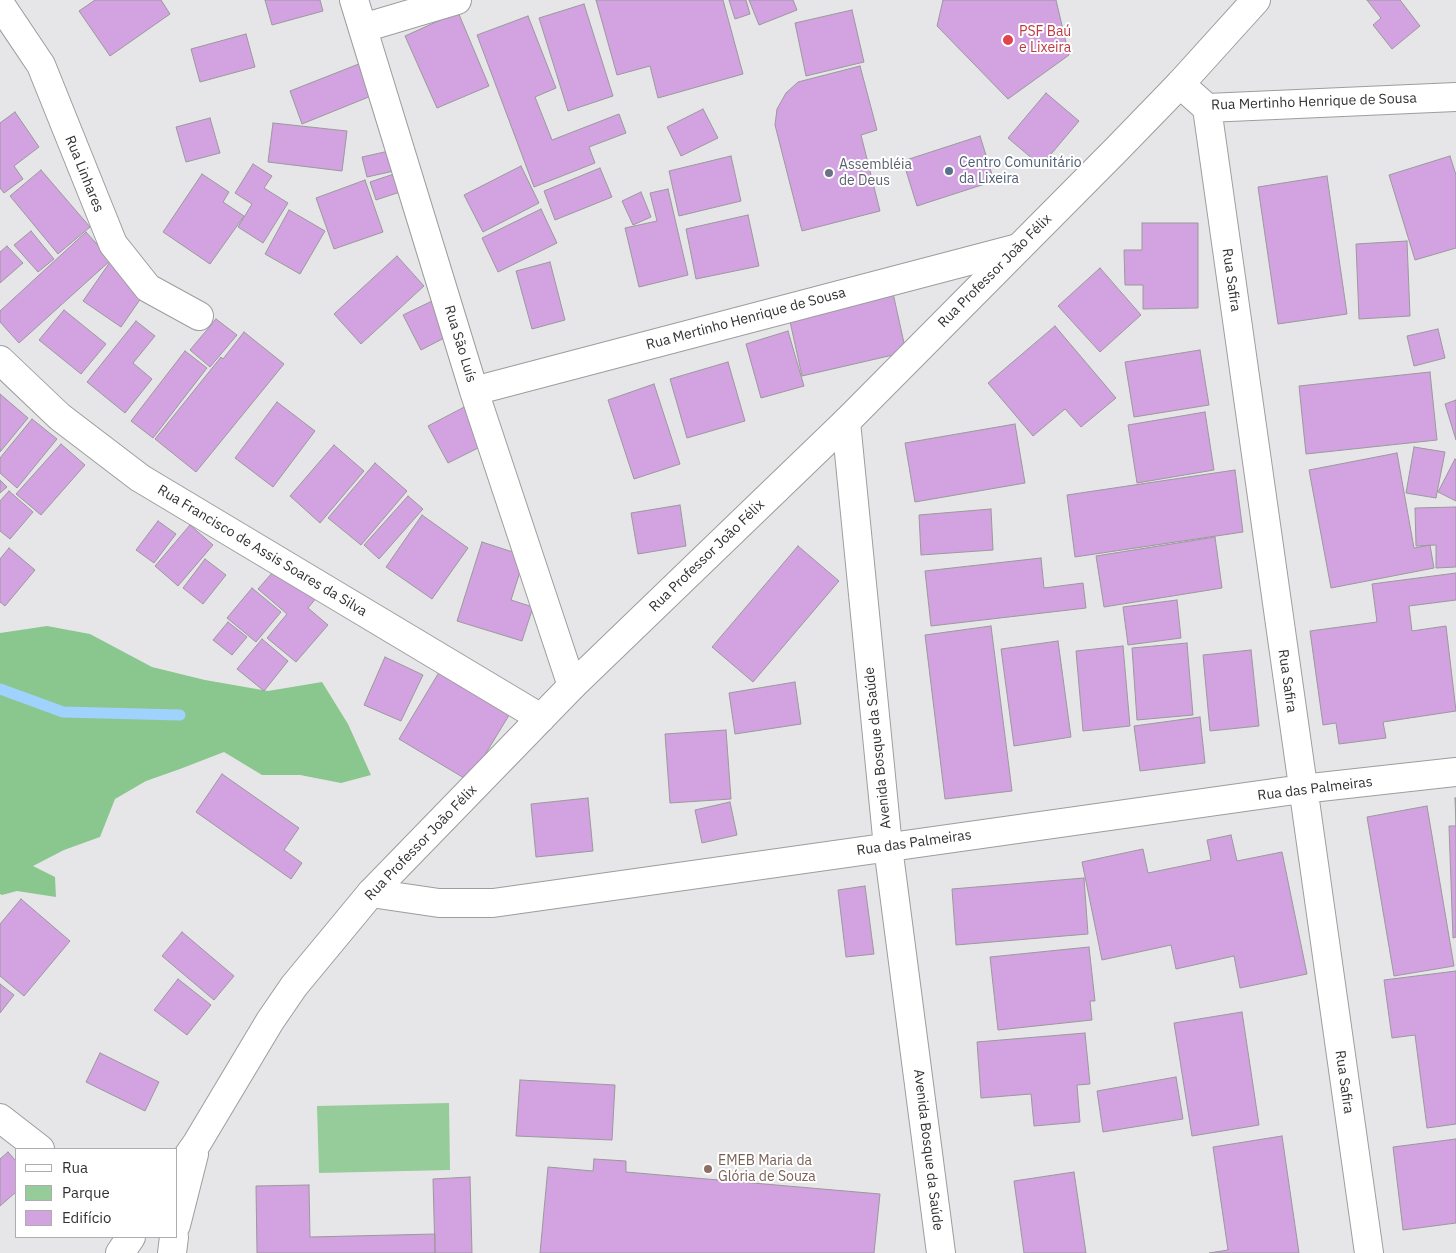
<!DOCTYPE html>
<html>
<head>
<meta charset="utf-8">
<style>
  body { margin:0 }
  #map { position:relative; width:1456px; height:1253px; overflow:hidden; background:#e6e6e8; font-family:"IBM Plex Sans",sans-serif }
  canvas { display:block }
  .legend { position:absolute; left:15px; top:1148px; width:162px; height:90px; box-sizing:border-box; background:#fff; border:1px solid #adadad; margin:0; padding:6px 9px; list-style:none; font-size:15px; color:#313132 }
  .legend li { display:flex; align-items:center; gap:10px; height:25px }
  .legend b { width:25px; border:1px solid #adadad }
</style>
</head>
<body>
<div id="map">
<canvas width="1456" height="1253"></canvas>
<ul class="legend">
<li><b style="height:6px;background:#fff"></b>Rua</li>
<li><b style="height:14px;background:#96cc99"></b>Parque</li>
<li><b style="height:14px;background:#d2a2e1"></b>Edifício</li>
</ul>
</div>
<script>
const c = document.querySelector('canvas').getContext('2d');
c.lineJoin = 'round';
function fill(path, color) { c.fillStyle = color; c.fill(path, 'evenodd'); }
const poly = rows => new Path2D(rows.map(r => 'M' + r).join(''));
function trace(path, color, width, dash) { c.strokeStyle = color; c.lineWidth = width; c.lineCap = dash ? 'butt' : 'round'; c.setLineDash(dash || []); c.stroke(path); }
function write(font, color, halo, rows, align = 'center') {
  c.font = font + ' "IBM Plex Sans",sans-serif'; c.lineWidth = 4; c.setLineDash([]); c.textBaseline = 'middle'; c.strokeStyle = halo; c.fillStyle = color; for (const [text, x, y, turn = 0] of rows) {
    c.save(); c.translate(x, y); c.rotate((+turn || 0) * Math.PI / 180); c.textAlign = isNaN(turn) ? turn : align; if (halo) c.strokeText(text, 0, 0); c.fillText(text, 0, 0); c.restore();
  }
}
fill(poly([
  [449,1103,450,1170,319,1173,317,1106]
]), '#96cc99');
fill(poly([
  [47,626,90,634,152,667,205,680,268,691,322,682,348,724,371,775,341,783,300,775,262,775,224,752,180,769,146,781,115,799,100,837,64,850,33,866,55,877,56,897,17,891,2,895,0,894,0,633]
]), '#8ac78e');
trace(poly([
  [0,689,63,712,180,715]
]), '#a0d2fe', 11);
const building = poly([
  [95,0,161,0,170,14,110,56,79,11,95,0],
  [265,0,320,0,323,11,272,25,265,0],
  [596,0,723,0,743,74,658,98,650,66,617,75,596,0],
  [729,0,746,0,750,14,735,19,729,0],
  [749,0,793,0,797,10,759,25,749,0],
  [943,0,1056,0,1069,55,1008,99,937,26,943,0],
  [1367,0,1400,0,1420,26,1392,49,1373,25,1381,18,1367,0],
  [584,4,613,96,568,111,539,18,584,4],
  [852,10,864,62,806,76,795,23,852,10],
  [458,12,489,86,437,108,405,36,458,12],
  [528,16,556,88,535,97,552,140,619,114,626,133,589,147,595,163,534,187,477,35,528,16],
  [246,34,255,67,200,82,191,49,246,34],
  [369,60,381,92,302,124,290,91,369,60],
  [860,66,877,130,861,135,880,211,802,231,775,125,777,109,786,93,798,82,860,66],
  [1046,93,1079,121,1041,166,1008,138,1046,93],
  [703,109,718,138,681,156,667,127,703,109],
  [15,112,39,147,14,166,23,179,4,193,0,188,0,123,15,112],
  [210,118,220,153,186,162,176,127,210,118],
  [273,123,347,131,342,171,268,162,273,123],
  [980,136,994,181,917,206,903,161,980,136],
  [389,151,394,171,367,177,362,157,389,151],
  [731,156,741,201,679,216,669,171,731,156],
  [1450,156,1456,175,1456,248,1415,260,1389,175,1450,156],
  [253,164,272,176,264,188,288,203,263,243,238,227,252,204,235,193,253,164],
  [521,166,539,203,483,232,464,195,521,166],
  [600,168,612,197,555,220,544,191,600,168],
  [41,170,90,227,58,254,10,196,41,170],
  [202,174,229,192,223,202,244,216,210,264,163,232,202,174],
  [394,174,400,192,376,200,370,182,394,174],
  [1327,176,1347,314,1278,324,1258,187,1327,176],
  [365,180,383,232,334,249,316,198,365,180],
  [668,189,688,275,639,287,625,228,657,221,650,193,668,189],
  [641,192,651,217,633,225,622,201,641,192],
  [541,209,557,243,498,272,482,238,541,209],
  [289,210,325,231,300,274,265,254,289,210],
  [748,215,759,266,696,279,686,229,748,215],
  [1142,223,1198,223,1198,308,1143,309,1143,285,1125,285,1124,250,1142,250,1142,223],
  [31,231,54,259,38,272,14,245,31,231],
  [86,232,111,260,19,343,0,322,0,311,86,232],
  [1407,241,1410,316,1359,319,1356,244,1407,241],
  [7,246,23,263,0,283,0,252,7,246],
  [397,256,424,286,361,344,334,314,397,256],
  [110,262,148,288,121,327,83,301,110,262],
  [550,262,565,320,532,329,516,271,550,262],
  [1100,268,1141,315,1100,352,1058,306,1100,268],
  [893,293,906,352,802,376,789,317,893,293],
  [432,301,450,335,421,350,403,315,432,301],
  [64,310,106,344,81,374,39,340,64,310],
  [216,319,237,335,210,367,190,350,216,319],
  [136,321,155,336,133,363,152,379,125,413,87,382,136,321],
  [1055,326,1116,398,1081,427,1065,409,1033,436,988,383,1055,326],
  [1438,329,1445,358,1414,366,1407,336,1438,329],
  [788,331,804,386,761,398,746,344,788,331],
  [244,332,284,364,196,472,155,439,221,357,223,359,244,332],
  [1200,350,1209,405,1134,417,1125,362,1200,350],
  [185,351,207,368,153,438,131,421,185,351],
  [728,362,745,421,687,438,670,379,728,362],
  [1430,372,1437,440,1306,454,1299,386,1430,372],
  [654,384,680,464,634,479,608,400,654,384],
  [0,394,28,418,0,452,0,394],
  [1456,400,1456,440,1445,404,1456,400],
  [277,402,315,431,273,487,235,458,277,402],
  [470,404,490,442,448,463,428,426,470,404],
  [1205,412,1214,470,1137,483,1128,425,1205,412],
  [32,419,57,439,17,488,0,473,0,458,32,419],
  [1015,424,1025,483,915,502,905,443,1015,424],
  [61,444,85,465,41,515,16,494,61,444],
  [334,445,364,471,320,523,290,496,334,445],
  [1414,447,1445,452,1436,498,1406,493,1414,447],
  [1397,453,1414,548,1430,545,1434,568,1331,588,1309,470,1397,453],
  [1455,459,1456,460,1456,501,1438,492,1455,459],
  [375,463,407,491,361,545,328,518,375,463],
  [1235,470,1243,532,1075,557,1067,495,1235,470],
  [0,480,7,487,0,493,0,480],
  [9,491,33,512,10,539,0,531,0,501,9,491],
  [408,496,423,509,379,559,364,545,408,496],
  [680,505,686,546,638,554,631,513,680,505],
  [1456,507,1456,567,1436,568,1436,545,1416,546,1415,508,1456,507],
  [991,509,993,550,921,555,919,515,991,509],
  [422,515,468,548,432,599,386,567,422,515],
  [158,521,176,534,154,563,136,550,158,521],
  [190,525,213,545,178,586,155,566,190,525],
  [1215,537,1222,588,1104,607,1096,556,1215,537],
  [482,542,525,556,511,600,533,607,522,641,457,621,482,542],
  [798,546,839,581,753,682,712,647,798,546],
  [9,548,35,570,5,606,0,602,0,559,9,548],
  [1041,558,1044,588,1083,583,1086,608,931,626,925,571,1041,558],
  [205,559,226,575,203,604,183,588,205,559],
  [279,565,317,597,308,608,328,625,296,662,267,638,287,614,258,589,279,565],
  [1456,573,1456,600,1409,606,1412,631,1446,626,1456,711,1383,722,1386,738,1339,744,1336,723,1323,725,1310,631,1377,622,1372,584,1456,573],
  [252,588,281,612,256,642,227,618,252,588],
  [1177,600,1181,638,1128,645,1123,607,1177,600],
  [228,622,247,637,232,655,213,640,228,622],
  [991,626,1012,791,945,799,925,635,991,626],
  [262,639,288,661,264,691,237,669,262,639],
  [1058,641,1071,737,1014,746,1001,649,1058,641],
  [1187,643,1193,715,1137,720,1132,648,1187,643],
  [1123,646,1130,726,1083,731,1076,651,1123,646],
  [1251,650,1259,726,1210,731,1203,655,1251,650],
  [385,657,423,675,401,721,364,705,385,657],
  [441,669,511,712,469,781,399,739,441,669],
  [795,682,801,724,735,734,729,693,795,682],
  [1200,717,1205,763,1140,771,1134,726,1200,717],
  [726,730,731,799,670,803,665,734,726,730],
  [222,774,299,828,284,850,302,863,291,879,196,812,222,774],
  [588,798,593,851,536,857,531,804,588,798],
  [1455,798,1456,798,1456,937,1453,938,1449,826,1456,826,1455,798],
  [730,802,737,835,702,843,695,810,730,802],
  [1427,806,1454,966,1394,976,1367,817,1427,806],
  [1231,835,1237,861,1282,852,1307,974,1240,988,1234,956,1176,969,1171,945,1102,960,1082,862,1143,849,1148,873,1211,860,1207,840,1231,835],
  [1084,878,1088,934,956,945,952,889,1084,878],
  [865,886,874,954,846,957,838,890,865,886],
  [21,899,70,941,24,996,0,976,0,924,21,899],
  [182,932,234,976,214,1000,162,956,182,932],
  [1089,947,1095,1001,1090,1001,1092,1020,998,1030,990,957,1089,947],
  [1456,971,1456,1124,1427,1128,1415,1035,1392,1038,1384,980,1456,971],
  [178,979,211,1005,187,1035,154,1010,178,979],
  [0,984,14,995,0,1013,0,984],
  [1242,1012,1259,1125,1192,1136,1174,1023,1242,1012],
  [1085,1033,1090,1084,1077,1085,1080,1122,1034,1126,1031,1094,981,1098,977,1042,1085,1033],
  [100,1053,159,1082,145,1111,86,1082,100,1053],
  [1176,1077,1183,1119,1103,1132,1097,1091,1176,1077],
  [520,1080,615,1085,612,1140,516,1136,520,1080],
  [1282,1136,1299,1253,1209,1253,1228,1250,1213,1147,1282,1136],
  [1456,1139,1456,1223,1403,1230,1393,1147,1456,1139],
  [8,1152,16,1161,16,1192,0,1206,0,1159,8,1152],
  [594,1159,626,1161,626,1172,880,1194,874,1253,540,1253,548,1167,593,1171,594,1159],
  [1074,1172,1086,1253,1024,1253,1014,1181,1074,1172],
  [470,1177,472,1253,435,1253,433,1179,470,1177],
  [309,1185,310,1237,435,1234,435,1253,257,1253,256,1186,309,1185]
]);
fill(building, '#d2a2e1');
trace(building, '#9a999b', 1);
const street = poly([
  [354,0,474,391,572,686],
  [0,4,41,65,113,244,148,288,199,316],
  [363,28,457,0],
  [1180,84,1207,108,1456,97],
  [1207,108,1369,1253],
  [0,360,60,417,140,478,541,718],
  [474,391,1018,248],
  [846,422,888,847,941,1253],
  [371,893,439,903,493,903,1302,789,1456,772],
  [0,1118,40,1149]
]);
const secondary = poly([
  [176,1173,197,1143,270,1021,294,986,371,893,572,686,846,422,1115,151,1180,84,1256,0],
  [176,1225,194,1154],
  [120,1253,131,1237],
  [172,1253,174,1237]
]);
trace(street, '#9d9d9e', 30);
trace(secondary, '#9d9d9e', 30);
trace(street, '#fff', 28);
trace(secondary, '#fff', 28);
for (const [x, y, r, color] of [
  [1008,40,6,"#e0444e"],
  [949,171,5,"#5c6f8a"],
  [829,173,5,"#6b7280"],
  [708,1169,5,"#8d6e63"]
]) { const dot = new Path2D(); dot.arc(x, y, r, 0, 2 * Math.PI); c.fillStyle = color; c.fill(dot); trace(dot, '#fff', 2); }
write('14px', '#be3a42', '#fff', [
  ["PSF Baú",1019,32],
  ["e Lixeira",1019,48]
], 'left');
write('14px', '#313132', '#fff', [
  ["Rua Mertinho Henrique de Sousa",1314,102,-2],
  ["Rua Linhares",84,174,68],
  ["Rua Professor João Félix",995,271,-45],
  ["Rua Safira",1231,280,82],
  ["Rua Mertinho Henrique de Sousa",746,319,-15],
  ["Rua São Luís",460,344,73],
  ["Rua Francisco de Assis Soares da Silva",262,551,31],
  ["Rua Professor João Félix",707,556,-44],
  ["Rua Safira",1287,681,82],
  ["Avenida Bosque da Saúde",878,748,-96],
  ["Rua das Palmeiras",1315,789,-7],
  ["Rua Professor João Félix",421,843,-46],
  ["Rua das Palmeiras",914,843,-8],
  ["Rua Safira",1344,1082,82],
  ["Avenida Bosque da Saúde",928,1150,83]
]);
write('14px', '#4e5e75', '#fff', [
  ["Centro Comunitário",959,163],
  ["da Lixeira",959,179]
], 'left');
write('14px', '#5b616d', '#fff', [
  ["Assembléia",839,165],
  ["de Deus",839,181]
], 'left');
write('14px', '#785e54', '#fff', [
  ["EMEB Maria da",718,1161],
  ["Glória de Souza",718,1177]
], 'left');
</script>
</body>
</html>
